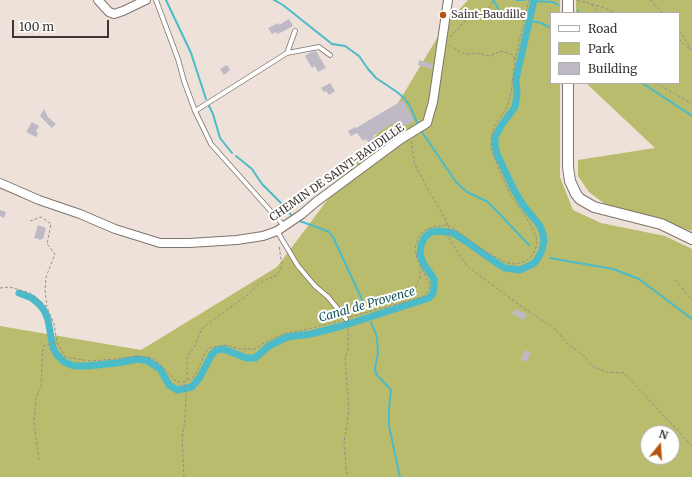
<!DOCTYPE html>
<html>
<head>
<meta charset="utf-8">
<style>
  body { margin:0 }
  #map { position:relative; width:692px; height:477px; overflow:hidden; background:#ede1d9; font-family:Merriweather,serif }
  canvas { display:block }
  .legend { position:absolute; left:550px; top:12px; width:130px; height:72px; box-sizing:border-box; background:#fff; border:1px solid #b1afae; margin:0; padding:5px 7px; list-style:none; font-size:12px; color:#3c3734 }
  .legend li { display:flex; align-items:center; gap:8px; height:20px }
  .legend b { width:20px; border:1px solid #b1afae }
  .north { position:absolute; left:640px; top:425px; width:40px; height:40px; box-sizing:border-box; background:#fff; border:1px solid #b1afae; border-radius:50%; rotate:18deg; font-size:11px; font-weight:700; line-height:16px; text-align:center; color:#3c3734 }
  .north::after { content:''; display:block; margin:auto; width:14px; height:18px; background:#b5540f; clip-path:polygon(50% 0,100% 100%,50% 72%,0 100%) }
  .scale { position:absolute; left:12px; top:20px; width:97px; height:18px; box-sizing:border-box; border:2px solid #3c3734; border-top:0; padding-left:5px; font-size:12px; line-height:14px; white-space:nowrap; color:#3c3734; -webkit-text-stroke:3px #fff; paint-order:stroke }
</style>
</head>
<body>
<div id="map">
<canvas width="692" height="477"></canvas>
<ul class="legend">
<li><b style="height:5px;background:#fff"></b>Road</li>
<li><b style="height:11px;background:#b9bc6c"></b>Park</li>
<li><b style="height:11px;background:#beb9c5"></b>Building</li>
</ul>
<div class="north">N</div>
<div class="scale">100 m</div>
</div>
<script>
const c = document.querySelector('canvas').getContext('2d');
c.lineJoin = 'round';
function fill(path, color) { c.fillStyle = color; c.fill(path, 'evenodd'); }
const poly = rows => new Path2D(rows.map(r => 'M' + r).join(''));
function trace(path, color, width, dash) { c.strokeStyle = color; c.lineWidth = width; c.lineCap = dash ? 'butt' : 'round'; c.setLineDash(dash || []); c.stroke(path); }
function write(font, color, halo, rows, align = 'center') {
  c.font = font + ' Merriweather,serif'; c.lineWidth = 4; c.setLineDash([]); c.textBaseline = 'middle'; c.strokeStyle = halo; c.fillStyle = color; for (const [text, x, y, turn = 0] of rows) {
    c.save(); c.translate(x, y); c.rotate((+turn || 0) * Math.PI / 180); c.textAlign = isNaN(turn) ? turn : align; if (halo) c.strokeText(text, 0, 0); c.fillText(text, 0, 0); c.restore();
  }
}
fill(poly([
  [468,0,560,0,560,13,551,13,551,83,560,83,560,177,573,210,601,223,665,236,692,249,692,477,0,477,0,326,141,350,277,267,389,118,445,25],
  [648,433,672,433,672,457,648,457],
  [576,0,692,0,692,231,605,204,589,192,578,176,578,160,655,148,586,83,679,83,679,13,576,13]
]), '#b9bc6c');
trace(poly([
  [166,0,191,53,206,99],
  [274,0,283,5,332,44,345,46,359,56,368,69,376,78,397,92,404,98,410,106,418,125],
  [493,0,502,14,522,18],
  [516,0,525,0],
  [532,1,553,2,558,5],
  [578,10,578,13],
  [527,20,541,23,551,28],
  [642,83,692,116],
  [208,104,213,114,220,138,232,153],
  [422,132,456,182,467,192,488,202,529,245],
  [236,156,252,169,262,184,285,207,292,216],
  [297,220,322,229,329,232,333,237,365,306],
  [550,258,613,269,639,279,692,319],
  [371,322,377,337,378,353,375,368,376,374,391,390,389,408,389,426,400,477]
]), '#4cbbc9', 2);
trace(poly([
  [19,293,32,298,40,305,45,312,48,320,53,348,57,355,64,362,74,366,87,366,117,363,138,359,148,361,160,369,169,385,177,390,192,387,200,377,212,354,217,350,224,349,246,358,255,358,269,346,287,337,311,334,342,326,429,298,433,293,434,288,434,279,423,263,420,254,421,245,425,237,431,232,439,231,453,233,464,240,498,264,505,268,520,270,533,264,537,260,542,250,544,241,543,234,540,226,523,205,514,190,497,154,495,145,495,137,501,126,515,107,517,95,516,79,534,0]
]), '#4cbbc9', 7);
fill(poly([
  [289,19,293,26,282,32,277,34,276,32,272,34,268,28,278,23,279,25],
  [316,51,326,68,318,72,315,66,312,68,305,56,311,52],
  [419,60,433,64,432,69,418,65],
  [227,65,230,70,224,75,220,69],
  [330,83,335,91,329,95,326,91,324,92,321,88],
  [403,100,414,121,406,126,405,124,395,128,393,123,373,136,378,142,372,147,366,139,363,141,357,133,351,136,348,131,355,127,356,128],
  [44,109,48,117,56,124,52,128,40,116],
  [32,122,39,126,36,131,38,133,36,137,26,132],
  [0,210,6,212,4,218,0,216],
  [38,225,46,228,43,239,41,239,41,240,34,238],
  [515,309,527,314,524,320,512,314],
  [525,350,531,353,526,362,521,359]
]), '#beb9c5');
const service = poly([
  [156,0,178,59,184,81,195,111,211,144,284,226],
  [287,53,295,31],
  [195,111,287,53,319,47,330,55],
  [277,231,298,266,315,286,328,297,346,319]
]);
const minor = poly([
  [98,0,109,12,114,14,123,11,146,0],
  [0,183,39,200,80,214,115,229,160,243,189,243,237,240,263,236,277,231,302,214,316,202,401,139,427,123,433,102,448,0]
]);
const tertiary = poly([
  [568,13,568,0],
  [568,83,568,167,570,181,576,194,580,199,594,207,661,224,692,239]
]);
trace(service, '#7e746c', 5.5);
trace(minor, '#7e746c', 10);
trace(tertiary, '#7e746c', 12);
trace(poly([
  [577,0,605,8,614,13],
  [650,0,663,13],
  [591,4,599,13],
  [679,31,683,35,691,50],
  [450,37,462,24,472,16,486,12,493,2,493,0],
  [679,40,690,49],
  [449,45,460,52,467,54,475,53,490,56,501,51,513,55,515,59],
  [656,83,692,104],
  [411,141,415,165,430,193,445,218,449,230,449,236,450,240,467,266,529,312,553,327,568,344,585,357,592,366,606,372,624,373,692,446],
  [30,221,41,217,51,224,47,244,55,254,46,277,45,291,47,306],
  [675,280,692,300],
  [0,288,10,287,30,293,47,307,54,324,57,342,65,357,90,361,117,359,137,356,153,358,170,374,174,380,180,382,187,381,195,376,205,353,208,349,213,347,227,345,239,349,254,349,266,342,283,334,312,328,340,321],
  [402,303,410,296,417,285,420,277,420,268],
  [350,317,423,297,428,291,430,285,417,259,415,247,420,235,425,230,432,227,447,225,456,230,486,252,503,261,512,264,520,263,526,261,532,256,535,250,537,243,536,236,529,222,512,197,502,177,491,149,491,141,494,127,507,108,511,93,515,60,529,0],
  [347,323,348,327,348,349,345,358,349,410,344,443,346,468,348,477],
  [187,380,187,357,195,346,202,328,246,296,261,282,277,275,282,266,279,245],
  [39,460,34,423,36,397,41,387,43,346,57,342],
  [184,477,182,438,185,420,186,395,184,382]
]), '#978e89', 1, [3, 2]);
trace(service, '#fff', 4);
trace(minor, '#fff', 8);
trace(tertiary, '#fff', 10);
for (const [x, y, r, color] of [
  [443,15,4,"#b5540f"]
]) { const dot = new Path2D(); dot.arc(x, y, r, 0, 2 * Math.PI); c.fillStyle = color; c.fill(dot); trace(dot, '#fff', 1.5); }
write('11px', '#3c3734', '#fff', [
  ["Saint-Baudille",451,15]
], 'left');
write('11px', '#3c3734', '#fff', [
  ["CHEMIN DE SAINT-BAUDILLE",337,173,-35]
]);
write('italic 12px', '#17575e', '#fff', [
  ["Canal de Provence",367,305,-16]
]);
</script>
</body>
</html>
